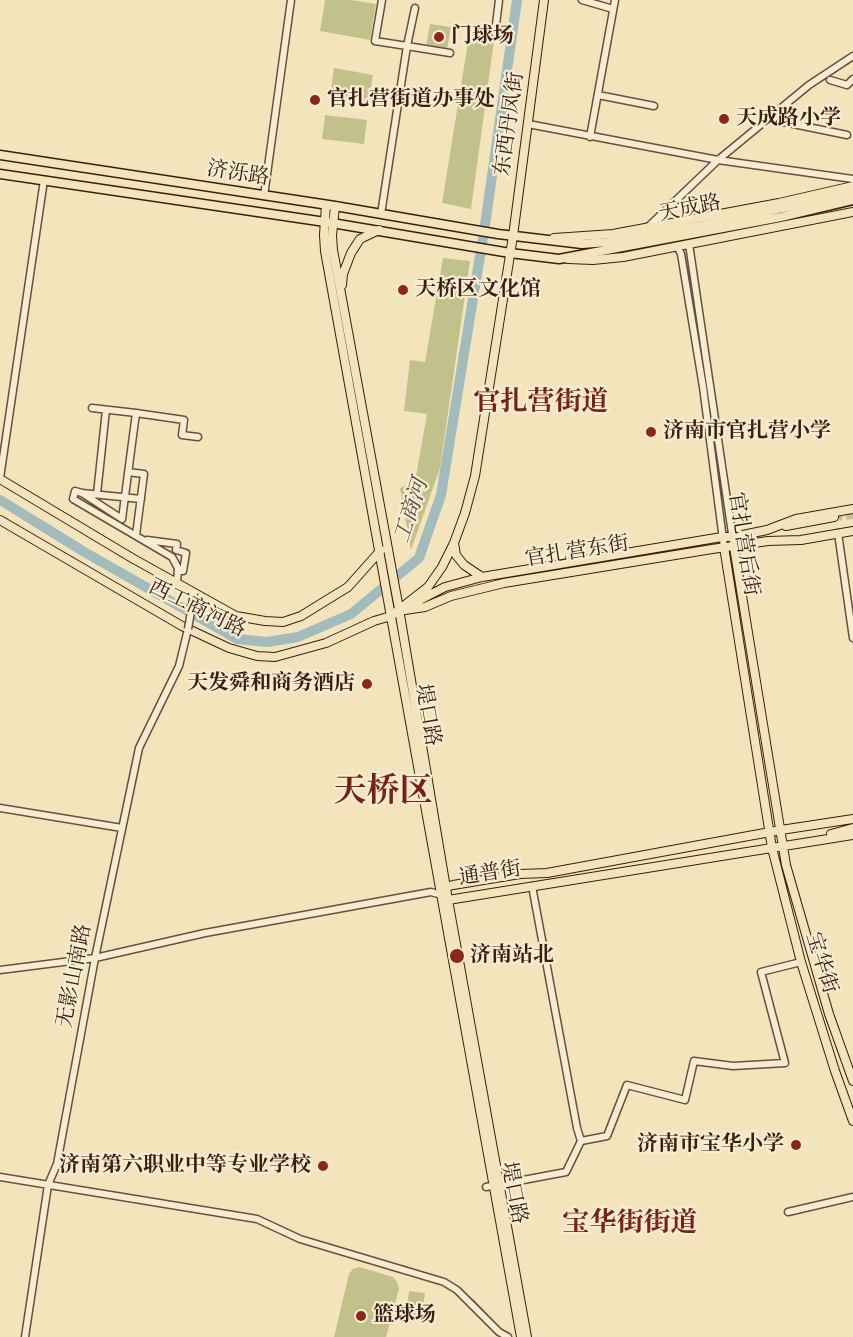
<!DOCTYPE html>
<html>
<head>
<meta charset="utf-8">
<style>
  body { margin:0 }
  canvas { display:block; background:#f3e4bc }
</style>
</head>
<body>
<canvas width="853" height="1337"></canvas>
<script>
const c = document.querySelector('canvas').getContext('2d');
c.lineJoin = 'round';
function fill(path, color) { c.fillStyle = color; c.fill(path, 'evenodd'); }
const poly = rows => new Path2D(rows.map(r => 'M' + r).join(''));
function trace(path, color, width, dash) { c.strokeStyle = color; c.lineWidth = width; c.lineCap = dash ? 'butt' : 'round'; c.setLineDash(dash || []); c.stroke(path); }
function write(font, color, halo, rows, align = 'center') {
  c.font = font + ' Alegreya,"Noto Serif SC",serif'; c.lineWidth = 4.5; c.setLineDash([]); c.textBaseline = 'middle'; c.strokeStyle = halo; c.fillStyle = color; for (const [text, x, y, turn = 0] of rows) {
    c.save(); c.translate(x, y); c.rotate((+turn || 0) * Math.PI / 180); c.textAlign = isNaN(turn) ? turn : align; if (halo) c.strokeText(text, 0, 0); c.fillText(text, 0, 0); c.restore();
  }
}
fill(poly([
  [325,0,351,0,376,4,370,40,320,31],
  [430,24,451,27,447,49,426,46],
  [470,30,495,33,471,209,442,203],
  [334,68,373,75,368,105,330,98],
  [325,115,367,120,364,144,322,139],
  [443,258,470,261,440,468,411,550,400,488,415,482,427,414,404,411,410,360,425,362],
  [359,1267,393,1277,397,1282,399,1289,386,1337,334,1337,349,1274,353,1269],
  [409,1291,425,1293,421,1321,405,1324]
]), '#c3c18b');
trace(poly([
  [403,1266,414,1270],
  [464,1293,474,1301,493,1321]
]), '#787d78', 1.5);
trace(poly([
  [0,500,86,553,237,639,267,642,298,637,351,614,419,558,441,495,485,225,517,0]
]), '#a2bbbd', 10);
trace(poly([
  [834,517,853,515]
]), '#cebd9a', 8, [8, 4]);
const minor = poly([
  [582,0,613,9],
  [415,8,407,46,450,53],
  [495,33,499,0],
  [830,80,847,85,853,79],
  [598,95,654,106],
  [769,119,847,135],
  [528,124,718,160,853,179],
  [590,137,615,0],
  [264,196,291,0],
  [381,214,407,46,375,41,382,0],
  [648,227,718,160,809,85,853,56],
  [689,244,734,547],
  [677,246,681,254,703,387,724,547],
  [92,408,136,413],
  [128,472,144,474,136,535],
  [0,478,44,180],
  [82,493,141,499],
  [97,494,106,410],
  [838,533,853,638],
  [147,540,177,544,176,550,186,553,183,571,178,571],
  [177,582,178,568,172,557,73,499,75,491,82,493,122,519,136,413,184,420,182,435,198,437],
  [0,808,122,828],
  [0,970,95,958,205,933,431,892,442,895],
  [581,1141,607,1136,627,1085,685,1100,694,1061,733,1066,785,1063,761,972,801,962],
  [0,1177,257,1219,300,1239,444,1282,457,1290,499,1332,508,1337],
  [486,1187,566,1172,581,1141,577,1128,532,886],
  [788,1212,853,1197],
  [25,1337,48,1185,57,1164,95,958,139,748,179,666,188,629]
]);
const major = poly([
  [326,205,324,235,325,251,521,1337],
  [335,206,332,236,333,250,399,609,448,900,527,1337],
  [554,238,613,234,779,203,853,186],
  [568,259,593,260,623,257,853,212],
  [342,285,343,274,351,253,360,239,379,230],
  [0,479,132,558,236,616,265,621,283,622,301,616,348,587,381,550],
  [0,520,182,626,229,648,257,656,275,657,326,643,374,621,391,616,428,587,442,567,454,543,465,513,475,476,513,236,544,0],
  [786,526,834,517],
  [454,543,456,555,464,565,482,577],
  [724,547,772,848,801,962,835,1071,853,1121],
  [734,547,786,865,829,1014,853,1081],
  [414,603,445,587,482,577,722,537,733,537,767,530,796,519,853,509],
  [405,610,425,607,451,596,504,583,712,549,768,541,801,540,853,531],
  [831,834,853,828],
  [445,889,446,887,453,885,520,874,547,873,781,830,853,819],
  [446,898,448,900,853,835]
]);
const highway = poly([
  [0,155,335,206,498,234,582,244,608,242,704,225,853,193],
  [0,174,332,223,510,253,559,259,781,217,853,200]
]);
trace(minor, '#68503c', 9);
trace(major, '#3a1f11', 10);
trace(highway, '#3a1f11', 11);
trace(minor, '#f7edd3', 6);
trace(major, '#f3e4bc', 8);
trace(highway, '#f3e4bc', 8);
const minorBridge = poly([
  [188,629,194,593]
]);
trace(minorBridge, '#68503c', 9, []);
trace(minorBridge, '#f7edd3', 6);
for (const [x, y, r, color] of [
  [439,37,6,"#8f2418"],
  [315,100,6,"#8f2418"],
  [724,119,6,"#8f2418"],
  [403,290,6,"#8f2418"],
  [651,432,6,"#8f2418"],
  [367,684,6,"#8f2418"],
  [457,956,8,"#8f2418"],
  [796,1145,6,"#8f2418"],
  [323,1166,6,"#8f2418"],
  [361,1316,6,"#8f2418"]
]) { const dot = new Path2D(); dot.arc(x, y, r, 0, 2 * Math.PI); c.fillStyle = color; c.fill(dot); trace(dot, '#f7edd3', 2); }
write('bold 21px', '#3a1f11', '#f7edd3', [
  ["门球场",451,37],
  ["官扎营街道办事处",327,100],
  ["天成路小学",736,119],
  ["天桥区文化馆",415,290],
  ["济南市官扎营小学",663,432],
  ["天发舜和商务酒店",355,684,"right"],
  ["济南站北",470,956],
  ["济南市宝华小学",784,1145,"right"],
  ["济南第六职业中等专业学校",311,1166,"right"],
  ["篮球场",373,1316]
], 'left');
write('21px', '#3a1f11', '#f7edd3', [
  ["东西丹凤街",510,124,-82],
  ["济泺路",238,174,9],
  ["天成路",690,209,-11],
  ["官扎营后街",743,544,81],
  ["官扎营东街",577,552,-9],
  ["西工商河路",197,609,26],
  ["堤口路",427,715,80],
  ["通普街",490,874,-9],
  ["宝华街",821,963,73],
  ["无影山南路",75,976,-79],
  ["堤口路",513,1193,79]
]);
write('italic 22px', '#594e45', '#f7edd3', [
  ["工商河",412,511,-72]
]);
write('bold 27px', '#7a1f14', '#f7edd3', [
  ["官扎营街道",541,403],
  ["宝华街街道",630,1224]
]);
write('bold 33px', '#7a1f14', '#f7edd3', [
  ["天桥区",383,793]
]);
</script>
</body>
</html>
